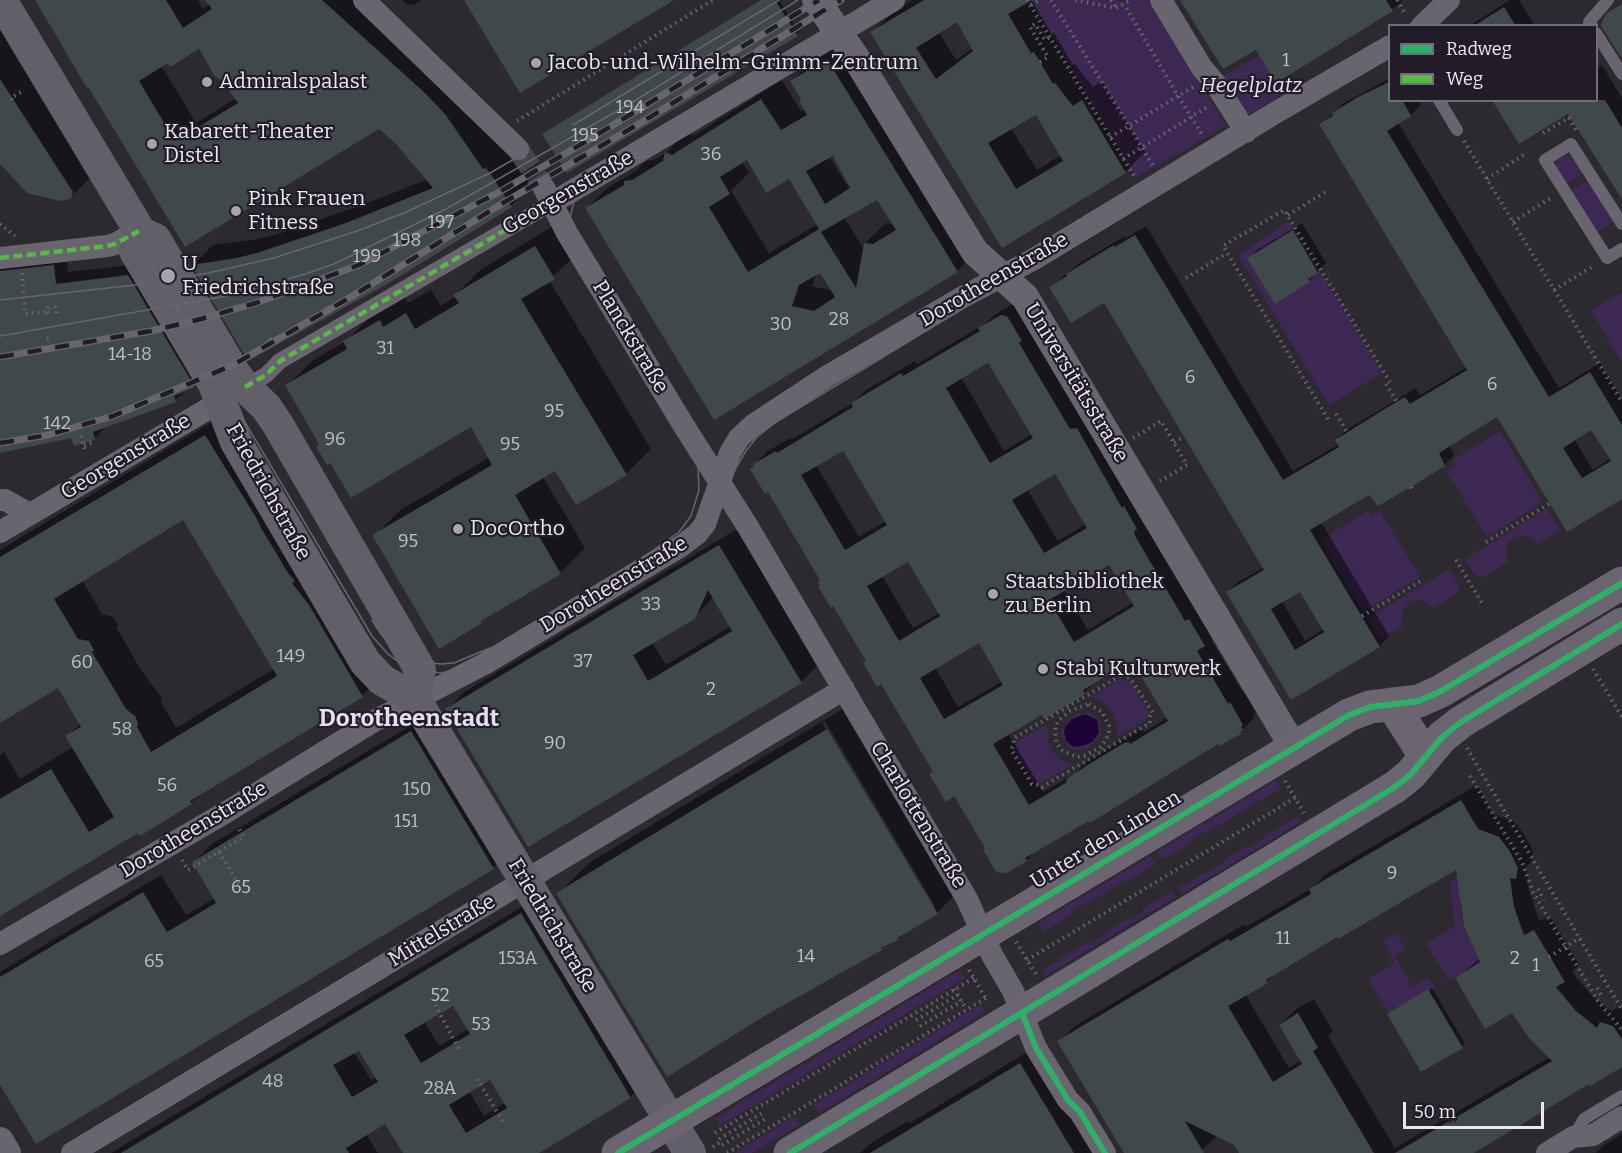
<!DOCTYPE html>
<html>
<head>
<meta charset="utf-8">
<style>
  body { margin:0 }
  #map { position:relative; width:1622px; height:1153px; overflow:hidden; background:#2c292f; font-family:Bitter,serif }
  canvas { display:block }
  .legend { position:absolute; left:1388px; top:24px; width:210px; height:78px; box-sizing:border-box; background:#211c28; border:2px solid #716d78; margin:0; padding:8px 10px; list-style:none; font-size:18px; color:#eae7f0 }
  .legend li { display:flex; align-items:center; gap:12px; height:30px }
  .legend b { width:30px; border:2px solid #716d78 }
  .scale { position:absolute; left:1403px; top:1102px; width:141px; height:27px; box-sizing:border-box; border:3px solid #eae7f0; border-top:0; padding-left:8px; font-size:18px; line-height:21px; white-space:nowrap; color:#eae7f0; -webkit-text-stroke:4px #211c28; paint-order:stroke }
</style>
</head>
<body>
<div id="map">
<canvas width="1622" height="1153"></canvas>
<ul class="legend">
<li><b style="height:8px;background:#2db169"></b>Radweg</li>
<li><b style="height:8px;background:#58b947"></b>Weg</li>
</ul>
<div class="scale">50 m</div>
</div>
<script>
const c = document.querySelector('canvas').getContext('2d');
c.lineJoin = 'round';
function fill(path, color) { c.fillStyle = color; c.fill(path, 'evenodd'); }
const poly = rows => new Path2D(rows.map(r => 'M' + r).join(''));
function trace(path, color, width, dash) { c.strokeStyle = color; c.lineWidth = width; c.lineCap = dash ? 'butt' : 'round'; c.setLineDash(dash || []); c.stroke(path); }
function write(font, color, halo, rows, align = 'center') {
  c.font = font + ' Bitter,serif'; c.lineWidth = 4.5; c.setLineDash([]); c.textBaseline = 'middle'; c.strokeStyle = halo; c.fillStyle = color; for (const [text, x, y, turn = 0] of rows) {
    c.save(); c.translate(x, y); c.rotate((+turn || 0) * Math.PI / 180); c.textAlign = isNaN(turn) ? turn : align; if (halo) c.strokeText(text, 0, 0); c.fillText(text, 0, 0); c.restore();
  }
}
fill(poly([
  [1032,0,1120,0,1122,4,1129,0,1148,0,1226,126,1135,178],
  [1260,55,1283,94,1243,118,1219,79],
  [1566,154,1574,158,1583,173,1566,184,1556,168,1556,163,1558,158],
  [1588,179,1615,221,1597,232,1571,191],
  [1289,221,1382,373,1329,405,1238,255],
  [1622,292,1622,363,1591,311],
  [1500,431,1543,502,1487,537,1446,471,1455,465,1452,460],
  [1547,509,1560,530,1537,544,1528,536,1515,537,1509,541,1505,550,1508,562,1482,578,1476,576,1465,559],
  [1368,511,1371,516,1380,511,1420,577,1363,611,1320,540],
  [1449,569,1460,587,1459,592,1433,608,1423,600,1410,601,1402,612,1401,618,1403,626,1380,640,1368,618],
  [1120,679,1130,682,1148,711,1146,720,1118,737,1116,720,1111,710,1102,702,1092,697],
  [1087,712,1093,714,1100,721,1101,735,1089,747,1077,750,1072,749,1064,742,1061,736,1063,727,1075,715],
  [1080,715,1090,715,1097,720,1099,728,1088,744,1077,747],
  [1046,725,1048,727,1048,742,1053,752,1061,760,1072,765,1043,782,1033,780,1015,750,1017,742],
  [1276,780,1281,788,1206,833,1205,832,1190,841,1190,843,1162,860,1156,852],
  [1298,816,1301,822,1182,894,1178,888,1224,863,1223,861,1247,846,1249,848,1264,839,1263,837],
  [1150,856,1156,864,1127,881,1125,880,1088,904,1087,902,1072,912,1073,914,1043,932,1038,923],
  [1459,878,1460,909,1464,926,1480,962,1449,981,1426,944,1455,926,1450,882],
  [1172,891,1176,897,1045,976,1042,970,1088,942,1090,944,1105,935,1104,933,1128,918,1130,920,1144,912,1143,909],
  [1396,933,1406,949,1395,956,1412,987,1428,977,1435,988,1430,991,1428,990,1389,1013,1368,979,1395,963,1383,941],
  [960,970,965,978,719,1126,715,1118],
  [981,1004,985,1012,819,1113,814,1105],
  [795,1116,800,1124,752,1153,735,1153]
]), '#3c2852');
fill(poly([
  [1085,714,1097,720,1099,733,1093,741,1088,744,1077,747,1072,746,1066,741,1064,732,1065,727,1072,719]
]), '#1d0434');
fill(poly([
  [0,0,98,170,70,198,0,162],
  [36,0,198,0,203,9,210,4,207,0,365,0,510,153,531,186,511,206,388,281,193,265,213,245,258,239,278,234,368,203,428,179,397,143,379,128,185,245],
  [199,47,236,98,196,123,161,65],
  [402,0,421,0,413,5,406,4],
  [762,0,779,0,799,32,797,35],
  [913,0,1031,0,1052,35,1054,33,1073,65,1075,64,1093,87,1102,81,1145,152,1125,172,1003,246,872,33,892,13],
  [958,20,973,48,956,60,939,32],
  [1036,113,1061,155,1037,170,1011,128],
  [1182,0,1403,0,1392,10,1257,47],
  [1510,0,1519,0,1535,26,1469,26],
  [848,40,977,251,957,271,715,418,586,209,607,188,636,171,646,161,654,160,667,152,686,132,693,136,782,80,801,111,805,109,803,99,792,81,812,61],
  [833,154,849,183,846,184,829,156],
  [747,158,789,177,818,224,769,253,731,191,749,173,742,161],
  [878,198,894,224,886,223,865,243,864,250,844,217],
  [821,271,833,291,812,286,816,274],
  [1602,65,1622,98,1622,197,1569,112,1493,100,1596,100,1596,69],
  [1390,78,1390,100,1418,100,1421,105,1411,115,1398,123,1559,388,1600,363,1622,399,1622,497,1567,530,1498,415,1449,445,1454,455,1444,465,1369,493,1321,522,1389,636,1379,646,1292,698,1228,592,1238,582,1264,567,1104,301,1051,287,1078,264,1125,236,1126,238,1146,226,1293,471,1339,444,1336,440,1346,430,1400,398,1416,388,1420,395,1467,367,1321,125,1344,103],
  [1592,427,1611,458,1593,470,1574,439],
  [1301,590,1324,629,1305,641,1282,601],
  [560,222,578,253,549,280,651,449,626,474,576,503,555,469,543,477,585,548,560,573,489,614,481,622,374,536,399,511,490,457,471,425,321,444,287,386,312,361,346,341,370,317,405,297,408,303,431,290,441,306,456,296,455,295,480,270],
  [1302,223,1326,263,1309,281,1249,258,1257,250],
  [66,254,68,272,141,264,206,374,175,400,106,427,94,439,72,436,0,451,0,264],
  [1016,302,1218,632,1211,639,1242,691,1244,690,1256,711,1253,719,1240,732,1218,742,1036,850,1026,860,987,848,955,794,931,774,934,771,867,661,755,464,768,451,790,438,791,440,853,403,866,390,915,361,917,364,985,324,994,315],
  [989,361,1032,434,1004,451,961,377],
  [843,449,886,521,859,537,816,465],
  [1056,472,1086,524,1058,541,1027,489],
  [909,560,939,613,913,628,882,576],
  [1110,563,1134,602,1088,630,1064,590],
  [979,641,1003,681,958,707,935,667],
  [1133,659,1168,717,1144,732,1143,730,1139,730,1106,750,1085,763,1074,774,1043,792,1008,733,1042,713,1045,717,1084,693,1097,680],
  [230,411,387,672,362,696,202,793,191,803,138,831,0,915,0,755,4,752,20,779,73,747,67,737,81,723,59,686,0,721,0,550],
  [184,518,274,669,176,728,161,702,162,698,141,670,116,627,118,625,113,617,102,614,82,580],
  [737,529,818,665,801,682,529,845,447,709,464,692],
  [714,596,731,626,666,665,652,642,694,618],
  [859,699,968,882,937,913,903,933,897,939,881,948,558,894,589,863],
  [825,721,935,906,931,906,822,723],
  [430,714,511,850,493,868,0,1082,0,972,161,875,186,915,215,898,193,863,212,844],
  [1477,785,1493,814,1514,822,1524,834,1533,851,1531,862,1526,867,1529,890,1539,921,1550,916,1579,965,1572,972,1591,995,1612,1012,1617,1007,1622,1009,1622,1066,1589,1082,1470,1153,1240,1153,1235,1143,1218,1135,1199,1153,1126,1153,1059,1041,1075,1026,1244,924,1246,927,1312,888,1326,874],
  [1457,867,1480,958,1457,978,1512,1011,1550,1057,1395,1148,1328,1036,1333,1031,1314,999,1296,1009,1280,1025,1301,1060,1289,1068,1245,994,1267,982,1278,970,1337,935],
  [540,896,649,1079,630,1097,537,1153,404,1153,386,1122,366,1134,378,1153,111,1153],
  [453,1004,468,1029,439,1046,424,1021],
  [360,1049,376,1077,371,1080,354,1052],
  [490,1078,505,1103,484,1116,469,1091],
  [1432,988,1465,1044,1462,1046,1392,1012],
  [1039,1045,1104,1153,860,1153,871,1143,908,1121,910,1123],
  [1622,1134,1622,1153,1596,1153,1604,1145]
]), '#0007');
fill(poly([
  [35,0,166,0,183,28,212,9,205,0,322,0,425,93,445,114,483,169,486,168,490,173,512,207,389,283,248,361,191,265,237,258,257,253,346,223,433,188,396,144,379,129,185,247,109,121,88,87,87,88],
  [199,49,214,75,224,83,238,103,175,141,139,81,168,63,170,67],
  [464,0,674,0,520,93],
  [761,0,775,0,798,36,567,173,542,134],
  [924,0,1032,0,1008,14,1031,53,1034,52,1053,84,1055,83,1073,106,1082,100,1126,173,1002,248,870,32],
  [957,22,973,51,936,79,916,48],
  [1036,115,1063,161,1016,189,988,143],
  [1180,0,1386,0,1393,11,1276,83,1256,50,1223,69],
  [1622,4,1622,59,1601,26,1603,19,1607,13],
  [1504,7,1516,26,1474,26],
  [827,59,958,272,714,420,585,208,624,185,624,181,632,180,663,161,665,152,672,155,761,99,781,130,807,115,799,101,801,99,790,81],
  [833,156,850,188,825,204,806,171],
  [747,160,766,193,789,179,819,229,748,272,709,207,730,194,720,177],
  [877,200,896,230,873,244,864,243,856,288,821,232],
  [820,273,835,297,814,311,792,306,799,285],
  [0,79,73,192,71,199,60,201,27,193,0,164],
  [1389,82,1389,100,1402,100,1411,116,1387,131,1549,397,1590,372,1622,425,1622,499,1567,532,1497,417,1439,453,1445,466,1411,487,1378,506,1369,495,1310,530,1380,647,1291,700,1226,592,1264,570,1104,303,1071,323,1049,287,1067,276,1066,274,1114,245,1115,247,1135,235,1283,480,1339,447,1335,440,1388,407,1405,397,1410,404,1467,370,1319,124,1333,116,1332,113,1358,97],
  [1591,430,1611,461,1582,478,1563,448],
  [1300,592,1324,632,1295,650,1271,609],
  [1492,100,1605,100,1622,128,1622,199,1568,114,1519,144],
  [1293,230,1318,273,1308,279,1310,282,1275,304,1247,258],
  [535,246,555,279,521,299,627,475,576,505,555,471,515,495,561,574,481,621,482,623,439,649,372,535,492,465,471,427,351,498,330,463,327,465,316,447,319,444,285,385,347,349,343,341,380,320,383,327,406,313,415,329,459,303,453,295],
  [54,265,56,284,128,275,195,387,174,396,176,402,93,432,95,440,74,446,71,438,0,453,0,271],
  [1001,315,1007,316,1022,341,1019,343,1070,429,1077,428,1122,508,1124,506,1137,529,1134,531,1135,533,1134,534,1185,621,1189,619,1205,646,1197,651,1228,704,1230,702,1243,725,1241,726,1243,730,1240,732,1241,734,1219,746,1218,744,1090,823,1089,821,1025,858,1027,861,1005,874,1004,872,1000,874,998,871,996,872,983,850,985,848,954,796,946,802,929,774,933,772,881,684,877,687,863,663,866,661,833,606,831,608,818,586,820,585,818,582,820,580,768,492,765,494,750,469,754,466,753,464,776,451,777,453,853,407,851,403,901,373,903,376,980,331,978,328],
  [988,363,1033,438,990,463,946,388],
  [843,451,887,525,845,550,801,475],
  [1055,474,1087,528,1044,553,1012,500],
  [908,562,940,616,899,641,867,586],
  [1109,565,1134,606,1074,642,1049,600],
  [979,643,1003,685,944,719,920,678],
  [1132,661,1168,721,1130,744,1129,742,1124,743,1091,763,1069,777,1066,780,1067,782,1029,805,993,744,1042,715,1044,719,1078,699,1085,694,1083,690],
  [205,435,257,519,260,526,288,573,295,581,292,583,309,605,363,697,190,801,192,804,140,836,138,833,0,916,0,799,51,769,89,832,114,817,65,736,81,727,58,688,0,723,0,557],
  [183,520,277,676,151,752,137,727,138,723,135,716,126,709,92,652,94,650,89,641,78,639,54,599],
  [719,545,802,683,528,847,445,709],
  [708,590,732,631,648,681,633,655,695,619],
  [827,729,938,914,897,938,898,940,881,948,882,950,766,1015,667,1077,556,893],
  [411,731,494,869,36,1144,0,1085,0,977,143,892,167,932,216,903,192,862],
  [1461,800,1478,829,1499,837,1509,850,1518,868,1516,879,1510,878,1514,907,1524,935,1534,930,1565,982,1556,987,1575,1010,1597,1028,1600,1022,1613,1026,1622,1039,1622,1067,1590,1086,1589,1084,1474,1153,1395,1153,1552,1061,1529,1038,1512,1013,1485,1029,1455,978,1480,962,1464,926,1456,870,1338,939,1337,937,1266,980,1268,983,1228,1006,1273,1082,1302,1064,1279,1025,1298,1013,1318,1048,1313,1051,1374,1153,1239,1153,1234,1145,1185,1121,1204,1153,1124,1153,1057,1041,1228,939,1230,941,1311,894,1309,889],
  [521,913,631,1098,539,1153,403,1153,385,1124,346,1148,349,1153,121,1153],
  [453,1006,470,1034,421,1063,404,1035],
  [359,1051,378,1082,352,1097,333,1065],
  [490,1080,507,1108,466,1133,449,1105],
  [1428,989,1463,1048,1421,1072,1387,1014],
  [1020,1063,1074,1153,870,1153,979,1088]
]), '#3f4949');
trace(poly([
  [518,149,544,188]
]), '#48464c', 22, [22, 11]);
trace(poly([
  [1027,0,1134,176],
  [1051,0,1129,126,1178,96,1124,4],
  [1075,0,1116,8,1130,0],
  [1111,0,1116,7],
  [1397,0,1406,15],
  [1031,5,1039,0],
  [1040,62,1048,57,1030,27,1035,24,1045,40,1050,37],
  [1193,87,1178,96,1203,136],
  [12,100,11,98,22,91],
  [517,121,713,0],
  [1543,133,1569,118,1576,130],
  [1110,137,1129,126,1153,166],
  [1464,141,1622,402],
  [1123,159,1207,107],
  [1487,179,1525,154],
  [1288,215,1329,190],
  [1513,222,1552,197],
  [0,224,15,236],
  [22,273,25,314,50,311],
  [1186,278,1227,253],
  [1554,290,1595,265],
  [216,294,262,286],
  [55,306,57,310,56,314],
  [48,307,46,311,49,315],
  [270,338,271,348],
  [47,339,53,338],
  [1386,384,1397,402],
  [1336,414,1347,432],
  [1328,419,1223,246,1284,210,1390,382],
  [81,436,86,452],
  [1133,438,1161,421,1187,465,1160,481],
  [1174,442,1184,437],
  [84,445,94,442],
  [1411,487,1413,491],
  [1486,542,1549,504],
  [1456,560,1482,603],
  [1362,616,1424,579],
  [1593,669,1622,717],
  [1122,675,1130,678,1153,713,1150,716,1150,723,1042,787,1040,785,1032,784,1011,749,1013,746,1014,738,1122,675],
  [1089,704,1102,712,1109,726,1109,734,1101,747,1084,756,1076,757,1061,750,1056,742,1055,727,1059,720,1070,711,1089,704],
  [1467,748,1622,1010],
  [1470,776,1522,862,1533,892,1598,1001,1622,1030],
  [1285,781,1304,813],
  [219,852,241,888],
  [182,860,188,870,244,837,238,827],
  [1538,889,1544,900],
  [1016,942,1037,976],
  [1549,957,1580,938],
  [1027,960,1295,798],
  [969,970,986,999],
  [1597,988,1603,998],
  [954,989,966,1009],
  [435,1005,459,1049],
  [916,1020,958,995],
  [920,1026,962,1001],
  [477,1079,503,1122],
  [715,1133,974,978],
  [719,1139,764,1112],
  [722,1145,767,1118],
  [713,1147,720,1142],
  [727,1153,986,998]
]), '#69666d', 4, [1.5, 4.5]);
trace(poly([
  [1592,26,1589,22,1608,0],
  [1596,33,1622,74],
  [1439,100,1457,130],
  [1622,224,1571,144,1545,160,1607,258,1622,249],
  [1573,1137,1584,1119,1622,1096]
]), '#69656f', 12);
trace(poly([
  [245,387,266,375,280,361,552,203]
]), '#69656f', 16);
trace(poly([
  [364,0,518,149],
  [1161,0,1202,68,1215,83,1246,132],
  [1422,26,1449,0],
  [544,188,567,233,684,426,748,527,967,899,992,955,1013,991,1036,1048,1068,1100,1080,1112,1105,1153],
  [552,203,894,0],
  [0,258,107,246,115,244,139,231],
  [0,500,5,500,30,514],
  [0,532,206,410,223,403],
  [0,944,228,811,376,720,486,663,681,546,697,534,705,524,730,453,739,438,753,425,826,377,961,298,1034,259,1280,110,1390,46],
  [72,1153,844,689],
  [1547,1153,1573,1137,1593,1135,1622,1117]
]), '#69656f', 22);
trace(poly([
  [816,0,856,58,975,252,1025,297,1294,748],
  [0,1141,7,1153]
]), '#69656f', 28);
trace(poly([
  [1,0,141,233,155,239,235,374,245,387,266,407,277,423,414,659,420,670,415,699],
  [141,233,135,251,214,384,236,442,365,662,382,680,415,699,690,1153]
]), '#635f69', 32);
trace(poly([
  [1392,704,1425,756],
  [618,1153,1349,715,1370,707,1419,701,1441,691,1622,583],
  [790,1153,1395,787,1411,774,1442,737,1461,722,1622,624]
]), '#6b6571', 33);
trace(poly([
  [6,0,48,73],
  [0,10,372,636,388,654,400,663,420,670,440,673,460,670,483,661,673,548,695,531,705,519,746,451,756,438,776,422,1303,102,1372,50],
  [1408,26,1437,0],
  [1425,26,1451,0],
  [1364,55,1390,39],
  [1358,68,1390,50],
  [573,125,779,0],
  [1011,271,1035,254,1323,79],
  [0,300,135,285,208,273,274,258,357,231,404,213,490,173,521,155],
  [0,336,232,295,305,274,334,264,446,209,631,103,798,0],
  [652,551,679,532,691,516,699,490,698,467,685,435,575,255,571,241,569,222,575,197,587,177,606,162,873,0],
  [372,620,381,634,397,650,424,662,441,664,454,663,490,648]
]), '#68656c', 1.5);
const rail = poly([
  [0,357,151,331,201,319,256,303,359,265,501,191,580,145,819,0],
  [0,443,48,435,113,416,233,365,349,298,503,203,642,122,841,0]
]);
trace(rail, '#68656c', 7);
trace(rail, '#211c28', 4.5, [14]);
trace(poly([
  [0,258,107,246,115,244,139,231],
  [245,387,266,375,280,361,552,203]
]), '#58b947', 4.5, [9, 4.5]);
trace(poly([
  [1022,1013,1036,1048,1068,1100,1080,1112,1105,1153],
  [618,1153,1349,715,1370,707,1419,701,1441,691,1622,583],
  [790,1153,1395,787,1411,774,1442,737,1461,722,1622,624]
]), '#2db169', 6);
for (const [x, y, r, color] of [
  [536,63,6,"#a8a4ac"],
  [207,82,6,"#a8a4ac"],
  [152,144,6,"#a8a4ac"],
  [236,211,6,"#a8a4ac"],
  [168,276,8,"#a8a4ac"],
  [458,529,6,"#a8a4ac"],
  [993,594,6,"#a8a4ac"],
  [1043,669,6,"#a8a4ac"]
]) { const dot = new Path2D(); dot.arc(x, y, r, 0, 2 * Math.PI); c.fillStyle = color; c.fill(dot); trace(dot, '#211c28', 2); }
write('18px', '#bfc0c6', null, [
  ["1",1286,61],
  ["194",630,108],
  ["195",585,136],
  ["36",711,155],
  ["197",441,223],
  ["198",407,241],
  ["199",367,257],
  ["28",839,320],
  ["30",781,325],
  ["31",385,349],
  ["14-18",130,355],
  ["6",1190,378],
  ["6",1492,385],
  ["95",554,412],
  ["142",57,424],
  ["96",335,440],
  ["95",510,445],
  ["95",408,542],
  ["33",651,605],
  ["149",291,657],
  ["37",583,662],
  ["60",82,663],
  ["2",711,690],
  ["58",122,730],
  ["90",555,744],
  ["56",167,786],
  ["150",417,790],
  ["151",406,822],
  ["9",1392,874],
  ["65",241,888],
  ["11",1283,939],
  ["14",806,957],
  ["153A",518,959],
  ["2",1515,959],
  ["65",154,962],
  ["1",1536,966],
  ["52",440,996],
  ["53",481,1025],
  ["48",273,1082],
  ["28A",440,1089]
]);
write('21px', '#eae7f0', '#211c28', [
  ["Jacob-und-Wilhelm-Grimm-Zentrum",548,63],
  ["Admiralspalast",219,82],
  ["Kabarett-Theater",164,132],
  ["Distel",164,156],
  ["Pink Frauen",248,199],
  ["Fitness",248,223],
  ["U",182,264],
  ["Friedrichstraße",182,288],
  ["DocOrtho",470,529],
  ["Staatsbibliothek",1005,582],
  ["zu Berlin",1005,606],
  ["Stabi Kulturwerk",1055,669]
], 'left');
write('italic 21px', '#e6dff2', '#211c28', [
  ["Hegelplatz",1251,86]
]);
write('21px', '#eae7f0', '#211c28', [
  ["Georgenstraße",568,193,-30],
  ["Dorotheenstraße",994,280,-30],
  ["Planckstraße",630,337,59],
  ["Universitätsstraße",1076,383,59],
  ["Georgenstraße",126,457,-31],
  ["Friedrichstraße",268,492,61],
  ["Dorotheenstraße",614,585,-31],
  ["Charlottenstraße",918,815,59],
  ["Dorotheenstraße",194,830,-31],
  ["Unter den Linden",1106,840,-31],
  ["Friedrichstraße",552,926,59],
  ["Mittelstraße",442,931,-31]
]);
write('bold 24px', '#e4deef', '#211c28', [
  ["Dorotheenstadt",409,719]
]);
</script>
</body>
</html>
